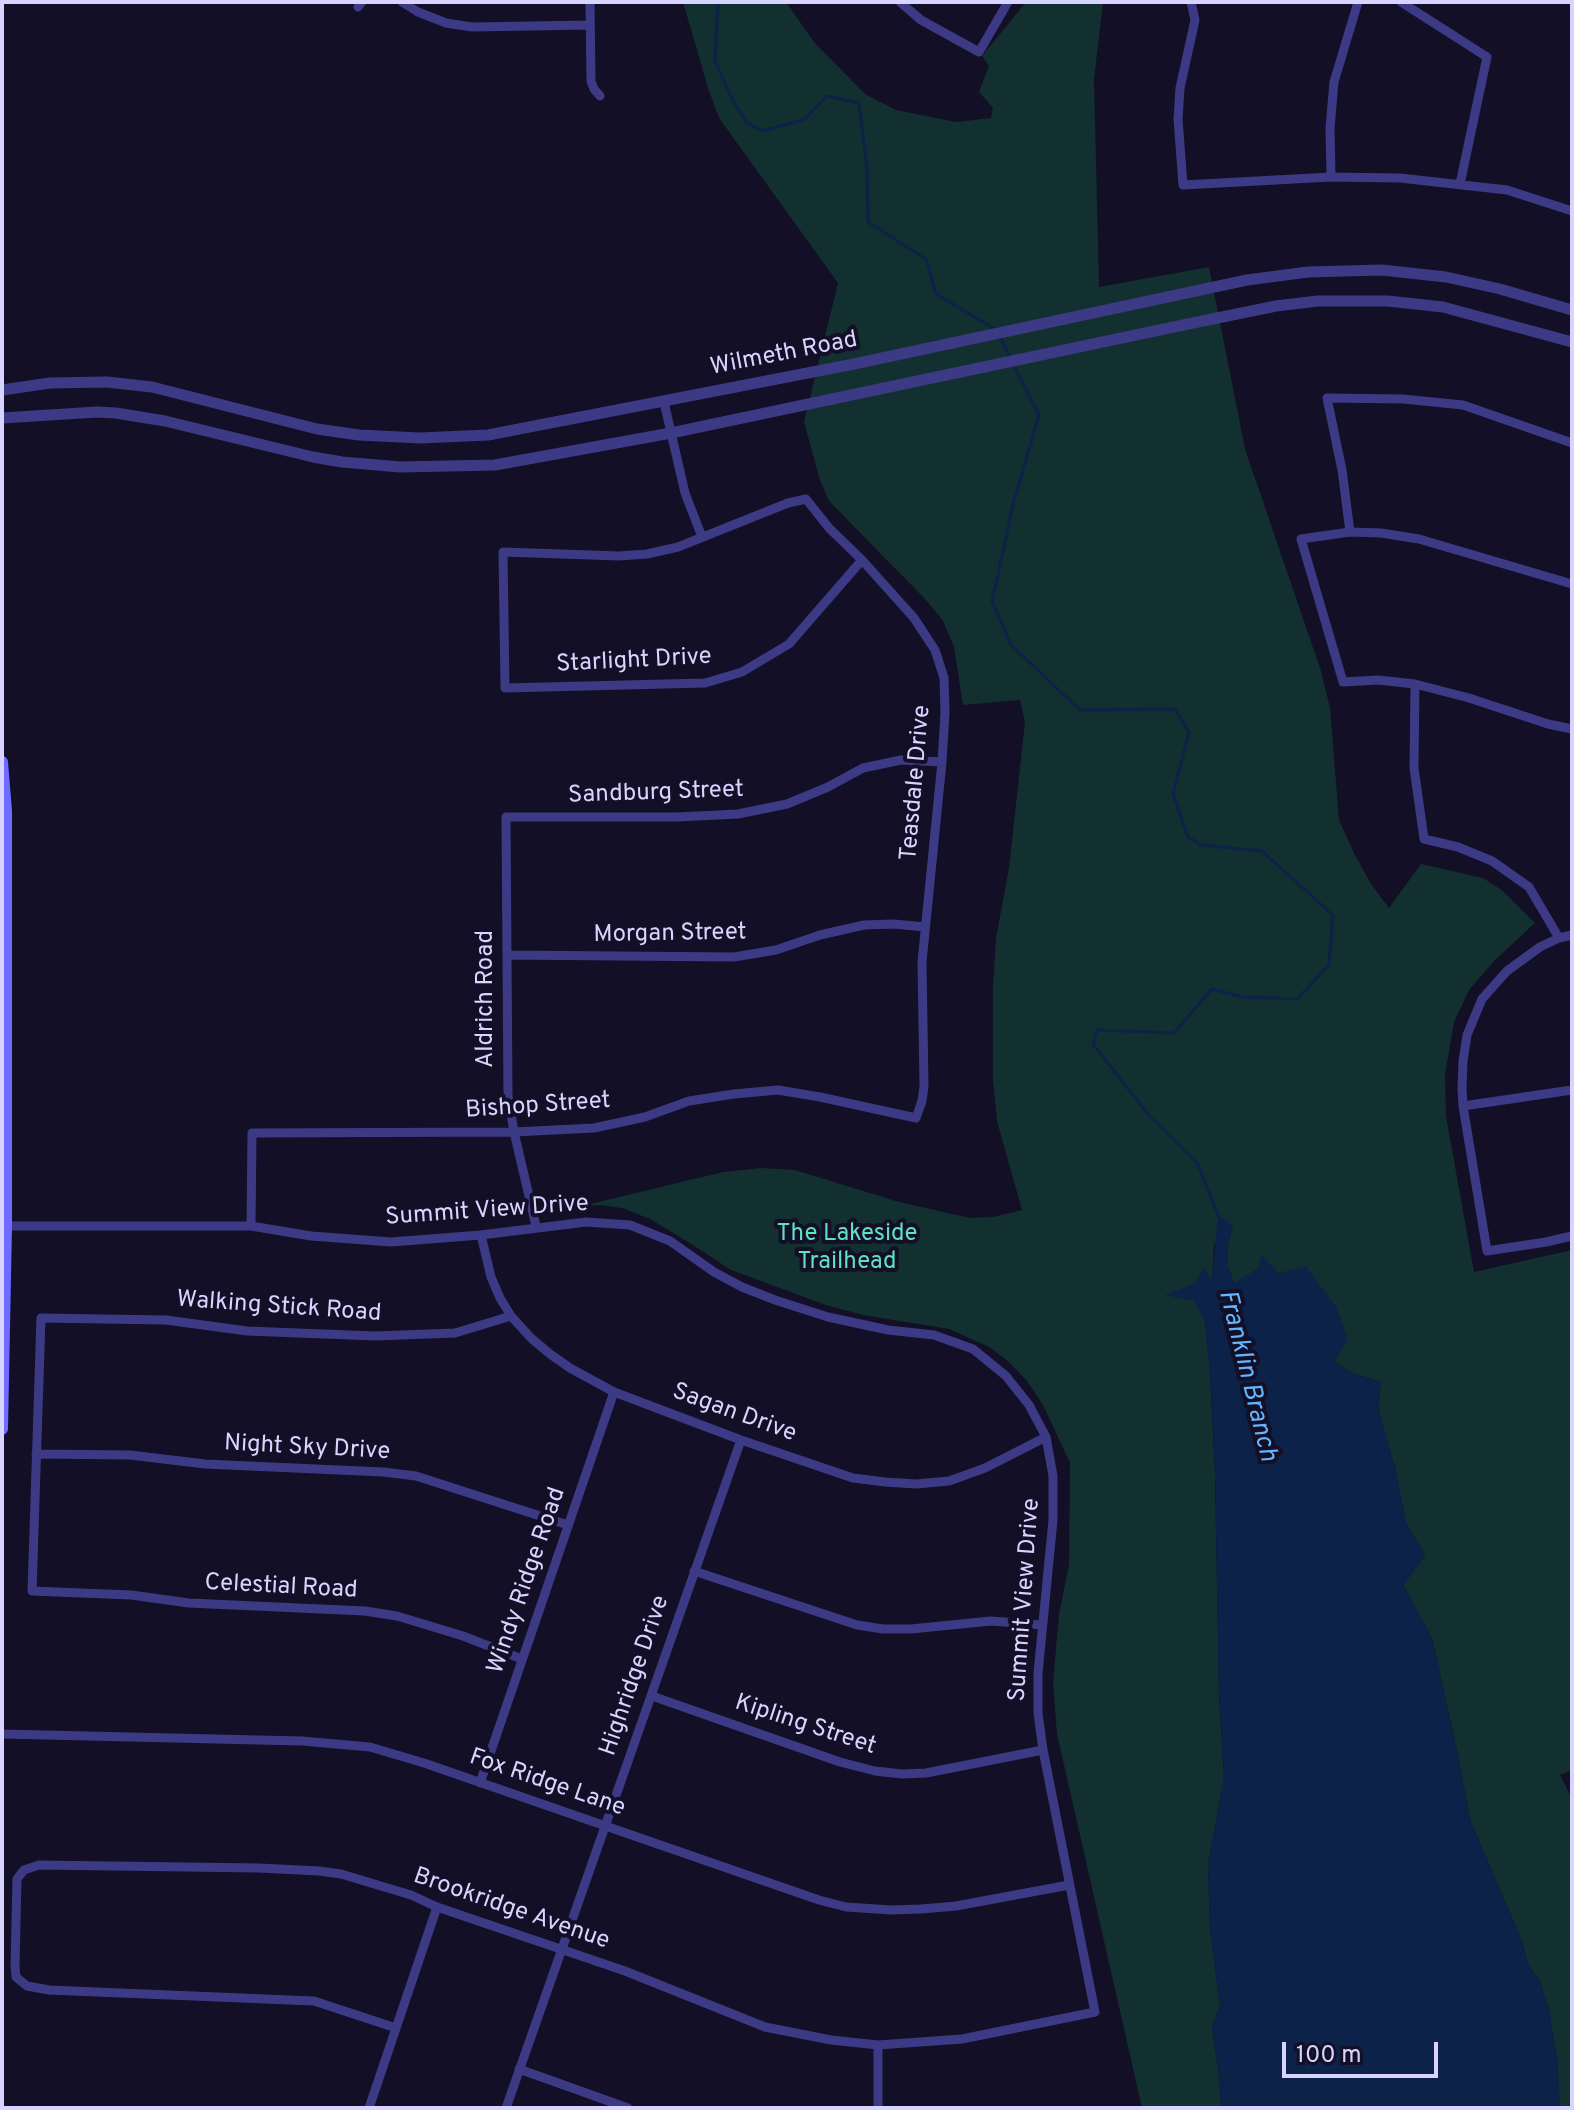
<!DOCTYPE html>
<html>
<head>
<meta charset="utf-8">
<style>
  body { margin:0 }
  #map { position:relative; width:1574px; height:2110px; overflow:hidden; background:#130f26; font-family:Overpass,sans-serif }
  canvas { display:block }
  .frame { position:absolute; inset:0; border:4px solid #d9d4ff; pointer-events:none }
  .scale { position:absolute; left:1282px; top:2042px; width:156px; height:36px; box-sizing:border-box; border:4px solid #d9d4ff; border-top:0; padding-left:10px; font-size:24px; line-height:28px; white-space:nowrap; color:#d9d4ff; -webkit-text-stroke:6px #130f26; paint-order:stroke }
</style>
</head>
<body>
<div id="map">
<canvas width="1574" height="2110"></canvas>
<div class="frame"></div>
<div class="scale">100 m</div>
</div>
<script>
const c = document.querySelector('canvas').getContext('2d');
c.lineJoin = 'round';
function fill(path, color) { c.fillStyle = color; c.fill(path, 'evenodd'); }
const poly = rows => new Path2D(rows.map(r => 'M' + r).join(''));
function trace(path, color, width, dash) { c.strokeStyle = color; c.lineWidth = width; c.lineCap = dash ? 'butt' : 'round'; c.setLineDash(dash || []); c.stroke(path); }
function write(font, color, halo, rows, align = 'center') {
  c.font = font + ' Overpass,sans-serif'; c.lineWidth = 8; c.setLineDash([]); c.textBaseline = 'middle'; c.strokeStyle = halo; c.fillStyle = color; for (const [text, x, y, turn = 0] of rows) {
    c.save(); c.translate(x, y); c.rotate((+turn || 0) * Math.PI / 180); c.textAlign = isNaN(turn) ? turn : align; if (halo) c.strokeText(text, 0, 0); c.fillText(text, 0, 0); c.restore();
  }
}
fill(poly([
  [683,2,786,2,814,42,865,94,896,110,956,122,991,118,993,108,979,92,989,66,982,56,1026,2,1103,2,1094,79,1099,287,1209,267,1245,449,1321,671,1330,708,1339,820,1354,853,1371,884,1389,908,1421,864,1483,878,1502,890,1535,923,1495,960,1469,990,1454,1022,1445,1075,1446,1116,1474,1272,1572,1250,1572,1770,1560,1775,1572,1799,1572,2108,1560,2108,1557,2059,1549,2011,1540,1981,1528,1965,1522,1941,1470,1820,1457,1751,1432,1638,1403,1585,1425,1555,1406,1523,1395,1468,1378,1409,1381,1382,1354,1374,1334,1362,1279,1273,1258,1269,1234,1284,1228,1267,1228,1244,1233,1226,1214,1244,1212,1282,1203,1269,1195,1284,1167,1295,1194,1300,1205,1321,1210,1372,1215,1472,1219,1693,1224,1778,1208,1865,1210,1927,1220,2006,1212,2027,1219,2074,1221,2108,1142,2108,1057,1734,1053,1683,1059,1614,1069,1565,1070,1463,1043,1405,1027,1381,1008,1361,989,1347,949,1329,863,1315,826,1305,731,1270,693,1245,650,1219,622,1208,599,1205,582,1206,723,1172,761,1168,795,1170,899,1202,970,1218,993,1217,1022,1210,997,1121,993,1080,993,986,996,938,1009,868,1025,722,1020,700,963,705,954,647,943,621,926,600,829,501,820,480,804,422,838,283,719,118,709,91]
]), '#12302f');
fill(poly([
  [1218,1215,1233,1226,1228,1244,1228,1267,1234,1283,1258,1269,1262,1255,1279,1273,1306,1266,1336,1307,1348,1339,1334,1362,1354,1374,1381,1382,1378,1409,1395,1468,1406,1523,1425,1555,1403,1585,1432,1638,1457,1751,1470,1820,1522,1941,1528,1965,1540,1981,1549,2011,1557,2059,1560,2108,1221,2108,1219,2074,1212,2027,1220,2006,1210,1927,1208,1865,1224,1777,1219,1693,1215,1472,1210,1372,1205,1322,1194,1300,1165,1295,1195,1284,1203,1268,1212,1280]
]), '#0c2248');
trace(poly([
  [718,2,715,61,732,99,746,122,762,131,805,119,827,96,859,103,867,167,868,222,926,259,936,294,995,329],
  [999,335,1010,357],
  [1013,364,1039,415,1014,501,992,601,1011,645,1080,710,1175,709,1189,732,1173,794,1188,837,1201,845,1262,851,1333,915,1329,965,1297,999,1242,997,1212,989,1174,1033,1097,1030,1093,1044,1149,1115,1197,1163,1219,1217]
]), '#0c2248', 3);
trace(poly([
  [402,2,418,12,446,23,472,27,590,25],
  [590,2,591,81,594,89,600,96],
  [900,2,921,20,979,52,1008,2],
  [1191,2,1195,20,1180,88,1178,119,1183,185,1331,177,1400,178,1507,190,1572,211],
  [1401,2,1487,57,1460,184],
  [358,7,362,2],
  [1331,177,1330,128,1334,82,1358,2],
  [664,402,685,493,702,537],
  [1350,532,1342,470,1327,398,1403,399,1463,405,1572,443],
  [1572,584,1419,539,1381,533,1350,532,1301,539,1343,682,1378,680,1415,684,1469,698,1548,724,1572,729],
  [1415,684,1414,768,1424,839,1458,847,1492,861,1529,887,1559,938],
  [1572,935,1559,938,1540,947,1507,971,1482,999,1467,1035,1463,1061,1462,1088,1463,1106,1487,1251,1546,1242,1572,1236],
  [507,955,734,957,776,950,820,935,864,925,894,924,925,927],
  [1463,1106,1572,1090],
  [2,1226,251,1226,311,1236,391,1242,481,1235,586,1222,630,1225,670,1241,714,1272,742,1287,775,1300,828,1317,888,1330,934,1335,973,1349,1006,1376,1029,1405,1046,1437,1053,1476,1053,1520,1038,1673,1038,1713,1043,1750,1095,2012,962,2039,878,2045,831,2040,765,2027,625,1971,437,1907,411,1895,341,1874,319,1871,259,1868,39,1865,24,1870,17,1879,15,1966,16,1977,27,1986,49,1990,314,2001,396,2028],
  [251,1226,252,1133,514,1132,594,1128,645,1117,689,1101,734,1094,778,1090,820,1097,916,1118,922,1101,924,1086,922,962,942,762,945,713,944,678,935,650,914,618,862,560,829,528,806,499,788,503,678,547,647,554,619,556,503,552,505,688,705,683,742,672,789,644,862,560],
  [536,1226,514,1132,508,1096,506,817,677,817,738,814,787,804,828,787,863,768,901,760,942,762],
  [481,1235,491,1277,500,1298,511,1316,531,1338,550,1354,570,1368,614,1392,741,1440,853,1478,885,1482,916,1484,949,1481,985,1468,1046,1437],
  [511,1316,455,1333,375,1336,247,1331,166,1320,41,1318,32,1591,131,1595,189,1603,365,1611,397,1616,463,1636,522,1659],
  [36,1454,130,1455,205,1464,383,1472,416,1476,568,1525],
  [694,1571,857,1625,883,1629,911,1629,991,1621,1042,1625],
  [652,1696,840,1762,875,1771,902,1774,926,1773,1043,1750],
  [2,1734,302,1741,370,1747,424,1763,819,1900,846,1907,891,1910,921,1909,956,1906,1069,1885],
  [480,1783,614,1392],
  [878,2045,878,2108],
  [519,2069,628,2108],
  [369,2108,437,1907],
  [506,2108,741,1440]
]), '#3d3a85', 9);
trace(poly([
  [2,390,50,383,107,382,152,387,317,429,359,435,420,438,488,435,854,364,1247,280,1308,272,1382,270,1446,277,1500,289,1572,310],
  [2,418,97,412,116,413,165,421,313,457,342,462,400,467,495,465,671,433,1188,324,1276,306,1318,301,1388,301,1443,307,1572,342]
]), '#3d3a85', 11);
trace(poly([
  [2,762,6,811,6,1226,2,1429]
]), '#6f6bff', 12);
write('24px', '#d9d4ff', '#130f26', [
  ["Wilmeth Road",784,355,-11],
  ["Starlight Drive",634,662,-3],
  ["Teasdale Drive",917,783,-85],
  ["Sandburg Street",656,794,-2],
  ["Morgan Street",670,935,-1],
  ["Aldrich Road",487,999,-90],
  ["Bishop Street",538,1107,-4],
  ["Summit View Drive",487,1212,-4],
  ["Walking Stick Road",279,1308,4],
  ["Sagan Drive",734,1414,20],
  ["Night Sky Drive",307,1449,3],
  ["Windy Ridge Road",528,1581,-71],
  ["Celestial Road",281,1588,3],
  ["Summit View Drive",1026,1600,-86],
  ["Highridge Drive",636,1676,-71],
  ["Kipling Street",805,1726,18],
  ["Fox Ridge Lane",547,1784,19],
  ["Brookridge Avenue",511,1910,19]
]);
write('24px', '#5fe0c0', '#130f26', [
  ["The Lakeside",847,1235],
  ["Trailhead",847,1263]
]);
write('italic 26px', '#62b6ff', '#130f26', [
  ["Franklin Branch",1246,1376,76]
]);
</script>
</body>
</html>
